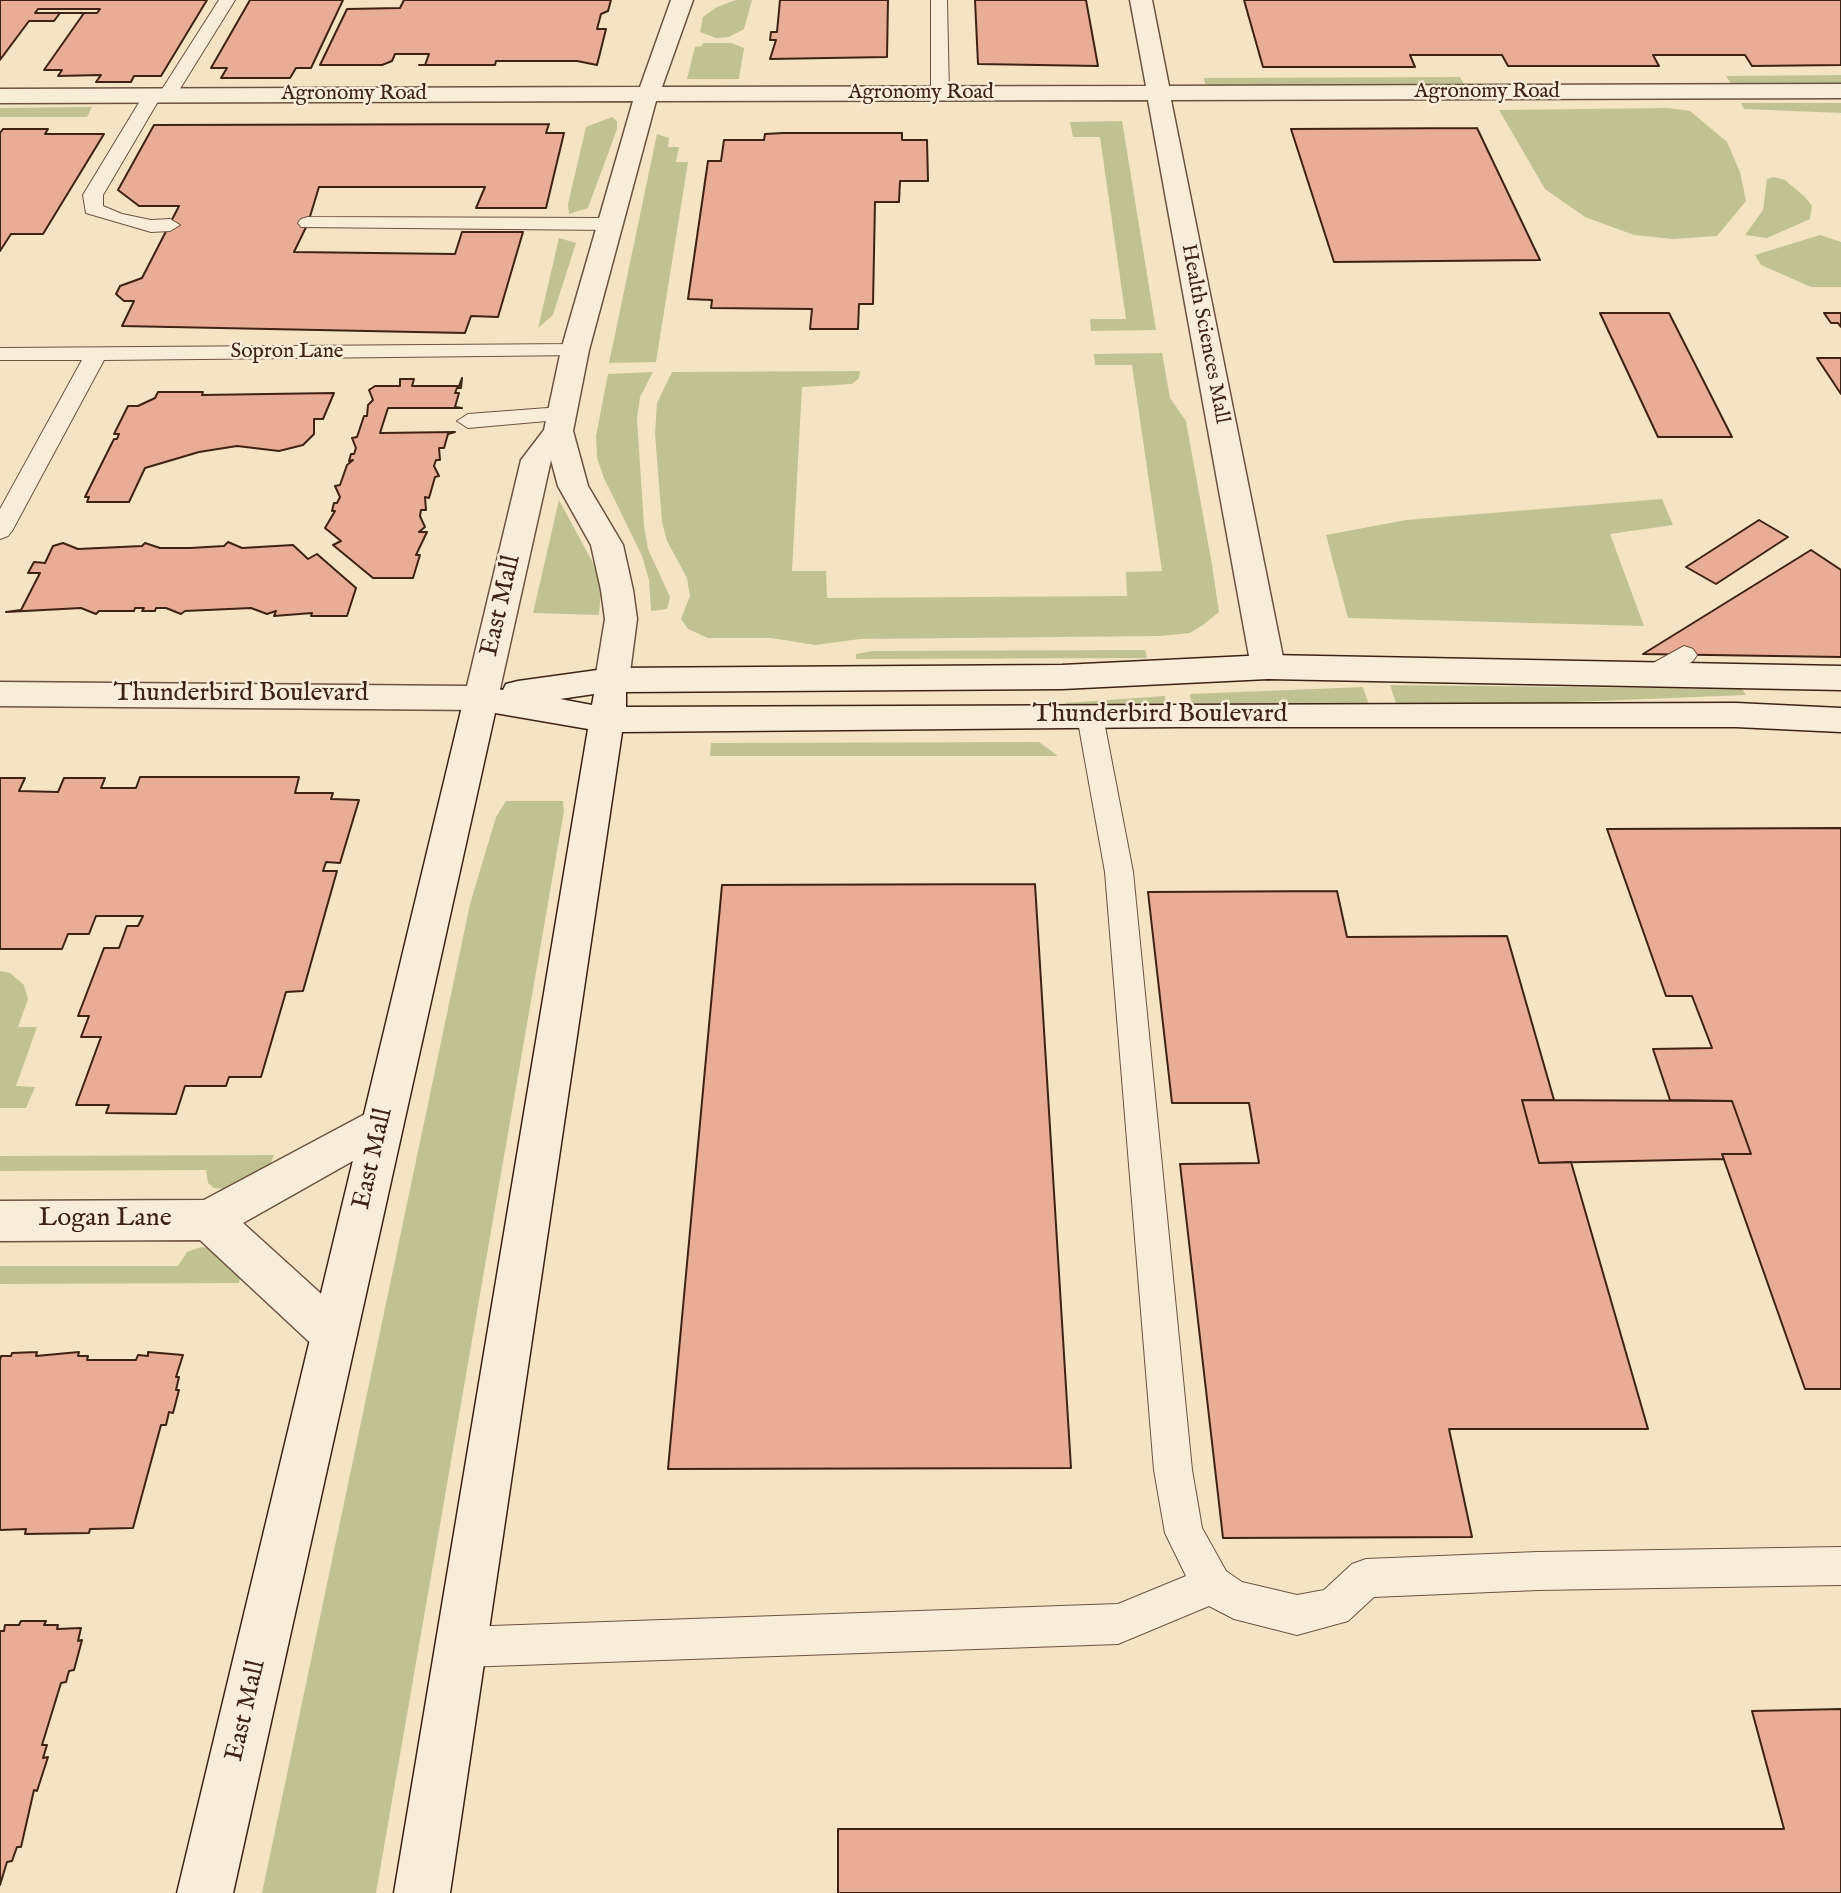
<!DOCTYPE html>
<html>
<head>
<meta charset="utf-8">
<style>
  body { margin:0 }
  canvas { display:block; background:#f4e4c4 }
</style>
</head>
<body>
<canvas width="1841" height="1893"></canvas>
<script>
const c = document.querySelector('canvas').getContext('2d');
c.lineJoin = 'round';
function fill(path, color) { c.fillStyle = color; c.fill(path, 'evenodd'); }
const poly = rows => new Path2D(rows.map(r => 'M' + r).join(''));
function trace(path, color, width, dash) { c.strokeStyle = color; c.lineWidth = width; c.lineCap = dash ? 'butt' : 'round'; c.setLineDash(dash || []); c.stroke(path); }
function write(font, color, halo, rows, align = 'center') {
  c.font = font + ' "IM FELL English",serif'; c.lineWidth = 5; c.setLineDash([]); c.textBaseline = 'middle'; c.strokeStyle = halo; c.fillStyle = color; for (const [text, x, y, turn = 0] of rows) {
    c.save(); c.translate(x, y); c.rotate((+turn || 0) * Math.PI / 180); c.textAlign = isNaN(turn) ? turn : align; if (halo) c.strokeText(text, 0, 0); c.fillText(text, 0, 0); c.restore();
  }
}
fill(poly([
  [736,0,752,0,744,29,729,37,716,38,700,32,703,17,717,7],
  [703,43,731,43,744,48,739,79,687,79,695,47,702,46],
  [1841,75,1841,83,1732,85,1726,76],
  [1460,77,1465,86,1220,86,1205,84,1204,78],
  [1741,103,1841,103,1841,113,1744,109],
  [92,107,87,117,0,117,0,108],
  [1668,108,1690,111,1727,142,1740,172,1746,201,1717,236,1673,239,1634,235,1585,217,1545,189,1499,110],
  [612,117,617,121,617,129,588,208,569,214,568,204,586,127],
  [1122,121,1147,274,1156,330,1091,331,1090,319,1126,319,1100,137,1073,137,1070,122],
  [657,134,669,138,668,147,679,147,676,162,688,162,656,362,609,363],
  [1773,177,1785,180,1805,197,1812,206,1810,219,1767,238,1745,235,1763,210,1767,179],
  [1820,235,1841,242,1841,287,1811,287,1761,265,1755,255],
  [559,238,576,243,553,315,538,328],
  [1162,353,1170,398,1186,421,1212,565,1219,612,1203,625,1190,633,1160,636,860,639,815,645,771,638,708,638,688,629,681,619,690,596,687,578,667,541,662,522,655,434,657,403,672,372,860,371,859,378,852,384,802,387,792,571,826,571,827,598,1127,596,1126,572,1162,571,1132,365,1095,365,1094,354],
  [653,372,640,397,637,418,644,526,648,549,670,597,667,609,651,611,649,580,642,556,604,478,597,458,596,436,608,374],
  [1662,499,1673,525,1610,534,1644,626,1348,618,1326,535,1406,520],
  [559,500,593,563,601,590,599,615,533,613],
  [1145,650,1147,658,856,659,856,654,873,651],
  [1390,685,1742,689,1746,695,1398,709],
  [1363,687,1370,709,1192,710,1190,694],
  [1165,696,1166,711,1064,711,1065,703],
  [1039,742,1058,756,710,756,711,743],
  [506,801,563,801,564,811,376,1893,262,1893,470,904,496,817],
  [0,971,10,973,24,985,28,999,18,1027,37,1027,16,1086,35,1087,26,1108,0,1108],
  [274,1155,264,1180,227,1189,214,1188,208,1183,206,1170,0,1171,0,1156],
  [201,1247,228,1250,244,1256,239,1283,0,1284,0,1266,178,1266,187,1252]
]), '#c0c391');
const building = poly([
  [0,0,207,0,161,76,134,76,131,82,96,82,101,75,58,76,62,70,44,70,84,13,60,13,54,21,29,21,0,60,0,0],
  [250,0,343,0,311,68,296,68,290,78,221,78,227,68,211,68,250,0],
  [404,0,611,0,608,11,601,14,597,29,606,29,597,65,577,61,496,61,495,65,419,65,425,65,429,54,395,54,392,61,382,65,320,65,347,9,400,8,404,0],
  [780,0,888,0,887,57,770,59,776,40,770,40,771,32,777,32,780,0],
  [975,0,1086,0,1098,66,978,64,975,0],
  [1244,0,1841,0,1841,65,1752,66,1745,55,1653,55,1659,66,1508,66,1502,55,1410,55,1415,67,1263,67,1244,0],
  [38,9,100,9,97,13,35,13,38,9],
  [549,124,546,133,564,133,546,208,476,208,485,187,319,187,308,223,294,252,455,254,462,232,523,232,498,317,471,316,465,333,122,326,134,301,124,301,116,294,120,286,142,278,179,206,139,206,118,190,154,125,549,124],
  [1477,128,1540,260,1334,262,1291,129,1477,128],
  [3,129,48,129,45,134,104,134,43,234,11,234,0,251,0,133,3,129],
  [783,133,902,133,902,140,927,140,928,181,900,181,899,202,875,202,873,304,859,304,858,329,810,329,812,309,711,308,712,300,688,299,708,161,721,161,724,140,764,140,765,134,783,133],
  [1600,313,1669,313,1732,437,1658,437,1600,313],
  [1824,313,1841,313,1841,327,1838,323,1831,323,1824,313],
  [1817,358,1841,358,1841,394,1817,358],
  [462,378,461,388,457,388,455,393,459,393,455,407,462,408,388,408,380,433,455,432,448,434,444,448,439,448,440,460,436,460,434,466,439,476,435,477,429,498,425,497,426,510,421,510,420,516,425,527,419,532,427,532,416,555,420,555,413,578,373,578,333,545,341,541,325,528,335,511,332,511,334,503,337,503,340,497,335,486,340,485,347,465,353,460,349,461,351,454,354,454,356,448,352,438,357,437,364,416,367,416,368,405,373,400,369,390,375,386,400,386,400,379,414,379,412,386,459,386,462,378],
  [158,392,203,392,202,395,334,393,323,419,314,419,314,434,303,445,279,451,237,446,199,452,145,468,129,502,87,502,89,497,85,497,114,439,117,439,119,434,114,434,128,406,138,406,155,398,158,392],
  [1759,520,1788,537,1716,584,1686,567,1759,520],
  [228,542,242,548,293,545,308,559,317,554,356,588,347,616,311,616,312,613,274,616,276,611,267,614,251,608,185,611,181,614,166,608,156,608,155,611,142,611,144,608,135,608,134,611,99,611,96,614,81,608,6,612,21,610,40,573,28,573,34,562,45,563,53,546,63,543,78,549,142,546,145,543,160,548,190,548,224,546,228,542],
  [1811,550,1841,570,1841,657,1643,654,1811,550],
  [140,777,299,777,295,793,333,793,331,799,359,800,340,863,326,862,323,871,337,871,303,991,286,992,261,1077,229,1077,226,1086,185,1086,176,1114,106,1113,109,1105,76,1105,101,1037,81,1037,89,1016,78,1016,104,948,119,948,127,926,138,926,143,916,96,916,89,934,68,934,62,949,0,949,0,778,25,778,19,791,58,792,64,778,105,778,101,788,136,788,140,777],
  [1841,828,1841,1389,1805,1389,1722,1154,1751,1154,1732,1101,1670,1100,1653,1049,1712,1048,1692,996,1666,996,1607,829,1841,828],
  [1035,884,1071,1468,668,1469,722,885,1035,884],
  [1337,891,1347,937,1507,936,1554,1100,1522,1100,1539,1163,1571,1162,1648,1429,1449,1429,1472,1537,1223,1538,1180,1164,1259,1163,1249,1103,1172,1103,1148,892,1337,891],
  [1522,1100,1732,1101,1751,1154,1722,1154,1724,1159,1539,1163,1522,1100],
  [37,1352,36,1356,79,1352,78,1356,88,1356,87,1360,136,1360,138,1355,148,1356,148,1352,183,1355,176,1377,179,1377,176,1390,179,1390,173,1413,169,1412,166,1425,161,1425,133,1528,90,1529,89,1533,25,1534,26,1529,0,1530,0,1360,1,1356,11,1356,12,1353,37,1352],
  [21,1621,46,1621,44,1625,58,1625,57,1629,81,1628,78,1641,82,1640,74,1670,69,1671,66,1682,61,1683,42,1745,47,1745,43,1758,48,1757,37,1791,34,1790,21,1847,17,1847,12,1861,7,1862,0,1885,0,1631,4,1631,5,1625,19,1625,21,1621],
  [1841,1709,1841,1893,838,1893,838,1829,1784,1829,1752,1711,1841,1709]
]);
fill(building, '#e8ac97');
trace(building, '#3e2213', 2);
const lane = poly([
  [219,0,235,0,173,100,160,98,103,195,103,206,122,214,151,220,170,219,180,225,170,231,151,232,86,213,83,195,143,96,152,91,159,94,219,0],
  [931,0,947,0,949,94,940,99,931,94,931,0],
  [308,217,609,218,619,224,609,230,301,227,298,223,301,219,308,217],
  [575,344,586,350,583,355,104,360,12,531,8,536,0,539,0,509,82,360,0,360,0,348,575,344],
  [561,407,572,414,569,419,468,428,457,421,468,414,561,407],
  [1684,646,1693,649,1697,655,1693,661,1664,679,1655,682,1646,679,1642,673,1646,667,1684,646],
  [1090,706,1099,709,1103,716,1133,872,1192,1470,1202,1528,1226,1571,1242,1582,1297,1595,1324,1590,1352,1564,1366,1559,1538,1552,1841,1547,1841,1585,1538,1590,1374,1597,1348,1621,1297,1635,1234,1619,1209,1606,1118,1644,463,1667,449,1661,443,1647,449,1633,463,1627,1118,1604,1186,1576,1165,1533,1154,1470,1105,872,1077,716,1081,709,1090,706]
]);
const street = poly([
  [671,0,693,0,662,87,1146,86,1130,0,1152,0,1169,86,1841,84,1841,98,1171,100,1285,667,1280,675,1268,679,1256,675,1251,667,1148,100,656,101,589,350,573,431,588,486,623,545,633,590,637,619,629,680,624,688,612,692,600,688,595,680,605,619,601,590,591,545,558,486,551,460,498,698,493,707,481,710,0,706,0,682,467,686,521,460,544,430,561,350,633,101,0,103,0,89,640,87,671,0],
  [382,1105,397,1110,403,1123,397,1136,243,1223,350,1320,357,1335,350,1350,334,1357,318,1350,200,1240,0,1241,0,1201,204,1200,382,1105]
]);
const secondary = poly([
  [1268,655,1841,666,1841,690,1268,679,1062,689,626,692,626,707,1736,703,1841,708,1841,732,1736,727,1178,727,622,732,450,1893,394,1893,588,729,495,713,233,1893,177,1893,464,698,469,689,481,686,503,690,506,684,518,681,612,668,1062,665,1268,655],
  [594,694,592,705,560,699,594,694]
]);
trace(lane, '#6c523f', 2);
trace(street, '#6c523f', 3);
trace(secondary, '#3e2213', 3);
fill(lane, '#f8edd9');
fill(street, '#f8edd9');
fill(secondary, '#f8edd9');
write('21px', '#3e2213', '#f8edd9', [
  ["Agronomy Road",1487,93],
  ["Agronomy Road",921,94],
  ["Agronomy Road",354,95],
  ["Health Sciences Mall",1204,334,79],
  ["Sopron Lane",287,353]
]);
write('26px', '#3e2213', '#f8edd9', [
  ["East Mall",502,606,-77],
  ["Thunderbird Boulevard",241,695],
  ["Thunderbird Boulevard",1160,716],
  ["East Mall",374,1159,-77],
  ["Logan Lane",105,1220],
  ["East Mall",247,1711,-77]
]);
</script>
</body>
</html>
